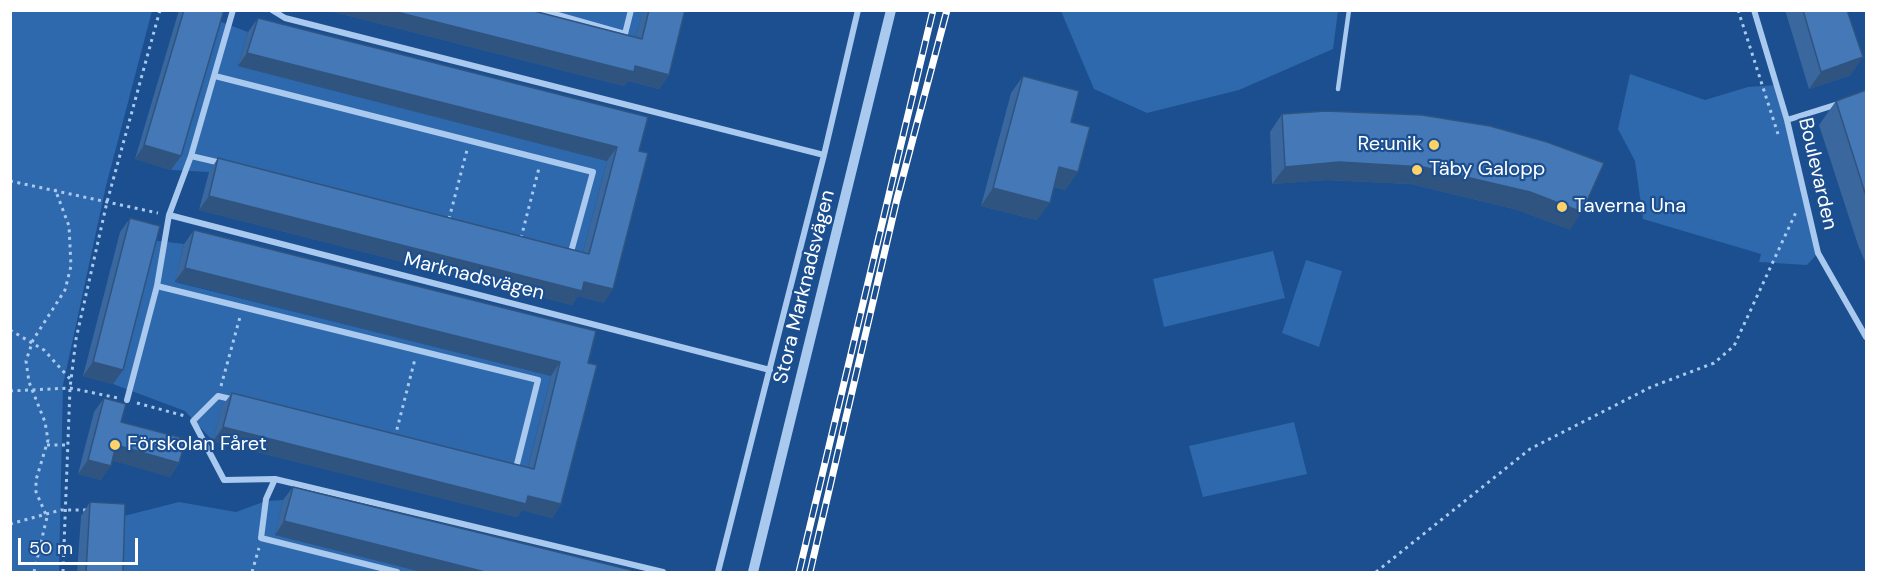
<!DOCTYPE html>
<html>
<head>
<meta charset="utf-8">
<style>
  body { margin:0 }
  #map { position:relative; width:1877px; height:583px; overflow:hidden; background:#1b4f8f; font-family:"DM Sans",sans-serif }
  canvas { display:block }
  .frame { position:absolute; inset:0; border:12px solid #fff; pointer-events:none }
  .scale { position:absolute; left:18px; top:538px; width:120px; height:27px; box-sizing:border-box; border:3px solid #fff; border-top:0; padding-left:8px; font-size:18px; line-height:21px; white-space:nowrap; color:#fff; -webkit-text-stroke:4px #1b4f8f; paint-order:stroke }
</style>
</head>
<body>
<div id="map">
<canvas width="1877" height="583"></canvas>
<div class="frame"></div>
<div class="scale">50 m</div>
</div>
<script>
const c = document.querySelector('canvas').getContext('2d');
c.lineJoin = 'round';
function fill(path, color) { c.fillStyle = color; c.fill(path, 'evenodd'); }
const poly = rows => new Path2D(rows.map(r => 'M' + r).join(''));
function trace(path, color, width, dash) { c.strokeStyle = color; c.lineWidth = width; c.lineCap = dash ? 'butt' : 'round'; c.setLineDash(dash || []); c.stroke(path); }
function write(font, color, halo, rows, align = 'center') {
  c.font = font + ' "DM Sans",sans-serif'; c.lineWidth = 4.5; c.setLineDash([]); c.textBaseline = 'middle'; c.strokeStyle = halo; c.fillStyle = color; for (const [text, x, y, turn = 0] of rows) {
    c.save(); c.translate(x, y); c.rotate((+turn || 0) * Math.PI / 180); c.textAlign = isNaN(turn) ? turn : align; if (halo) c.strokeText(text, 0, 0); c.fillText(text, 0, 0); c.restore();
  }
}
fill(poly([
  [10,11,152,11,106,186,63,385,59,572,11,572],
  [467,11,643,11,632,52],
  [1061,11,1338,11,1333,49,1239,90,1147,113,1094,89],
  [216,20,248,32,238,66,607,161,579,267,209,172,171,170],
  [1630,74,1705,100,1748,87,1777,85,1818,253,1807,265,1759,262,1761,254,1643,219,1635,161,1618,129],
  [150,240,184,244,175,282,551,376,524,482,222,407,213,441,185,411,113,384],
  [1273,251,1285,298,1164,327,1153,279],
  [1306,260,1342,271,1319,347,1282,333],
  [1294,422,1307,474,1203,497,1189,446],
  [283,500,275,535,425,572,114,572,116,518,179,502,236,512,266,501]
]), '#2e69ad');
trace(poly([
  [1738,10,1778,134],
  [10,181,158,213],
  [449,219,467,150],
  [521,238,539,168],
  [10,330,44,350,71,380],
  [221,386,240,317],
  [10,391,70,388,118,398],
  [137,403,185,416],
  [395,437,415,359],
  [47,445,68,445],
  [10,524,61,510,87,510],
  [34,572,47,517,36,492,36,480,48,440,45,422,29,382,26,361,33,340,65,290,71,266,69,226,55,189],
  [63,572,70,388,76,339,107,202,160,10],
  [252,572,259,548],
  [1376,572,1530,449,1651,387,1714,363,1734,346,1797,210]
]), '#a9c9ee', 3, [3, 4.5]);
trace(poly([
  [1338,89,1349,10]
]), '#a9c9ee', 4.5);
trace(poly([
  [272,10,285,18,824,155],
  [540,10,625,34,631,10],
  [1754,10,1787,120,1818,253,1866,337],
  [215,76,593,172,571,252,568,251],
  [1787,120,1838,104],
  [191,156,233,10],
  [169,215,770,370],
  [157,286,538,380,516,468,513,467],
  [127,400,157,286,169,215,191,156,221,163],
  [235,400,218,396,193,421,224,480,275,479,663,572],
  [275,479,266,499,261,538,397,572],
  [718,572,824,155,858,10]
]), '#a9c9ee', 6);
trace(poly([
  [753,572,891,10]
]), '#a9c9ee', 10);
const rail = poly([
  [799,572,933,10],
  [810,572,897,199,947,10]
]);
trace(rail, '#fff', 7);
trace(rail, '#1b4f8f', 4.5, [14]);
fill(poly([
  [179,10,224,10,171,170,135,159],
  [326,10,530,10,636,37,643,10,685,10,669,75,659,89,628,81,624,86],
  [1785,10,1847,10,1851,75,1809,89],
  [258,18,639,151,604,303,578,296,572,305,199,210,209,172,218,158,583,252,607,161,238,66,248,32],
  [1023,76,1071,122,1078,172,1065,190,1054,187,1037,220,981,206,1011,93],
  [1866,90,1866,264,1858,245,1819,125,1836,101],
  [1282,114,1570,230,1518,210,1411,184,1326,180,1272,184,1270,132],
  [130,218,113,384,83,376,120,232],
  [194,230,588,363,561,504,552,518,522,510,517,517,213,441,222,406,232,393,528,467,551,376,175,281,184,244],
  [104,398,121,422,179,463,170,477,112,460,101,480,78,474,94,412],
  [293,487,630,573,425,573,275,535,283,500],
  [90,502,123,573,77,573,81,516]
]), '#3a679d');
fill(poly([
  [326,10,389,10,635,66,669,75,659,89,628,81,624,86],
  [247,53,617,147,607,161,238,66],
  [1863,57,1851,75,1809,89,1821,72],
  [144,145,181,156,171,170,135,159],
  [1339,162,1423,167,1530,192,1582,212,1570,230,1518,210,1411,184,1326,180,1272,184,1285,167],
  [1059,167,1078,172,1065,190,1047,185],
  [993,188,1050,203,1037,220,981,206],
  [209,196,584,282,613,289,604,303,578,296,572,305,199,210],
  [185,268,560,362,551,376,175,281],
  [93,362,123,370,113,384,83,376],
  [223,427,528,496,561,504,552,518,522,510,517,517,213,441],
  [116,445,179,463,170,477,106,459],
  [88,460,111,466,101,480,78,474],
  [284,521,489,573,425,573,275,535]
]), '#305480');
const building = poly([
  [184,10,224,10,181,156,144,145,184,10],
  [389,10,530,10,642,39,649,10,685,10,669,75,635,66,634,72,389,10],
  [1803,10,1847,10,1863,57,1821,72,1803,10],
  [258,18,648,117,639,151,648,153,613,289,584,282,582,291,209,196,218,158,589,254,617,147,247,53,258,18],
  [1023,76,1079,91,1071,122,1090,127,1078,172,1059,167,1050,203,993,188,1023,76],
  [1866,90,1866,196,1836,101,1866,90],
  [1326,111,1422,115,1490,126,1547,142,1604,163,1582,212,1530,192,1423,167,1339,162,1285,167,1282,114,1326,111],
  [130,218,160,226,123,370,93,362,130,218],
  [194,230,596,331,588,363,597,365,561,504,528,496,526,504,223,427,232,393,534,469,560,362,185,268,194,230],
  [104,398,126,404,121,422,186,439,179,463,116,445,111,466,88,460,104,398],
  [293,487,631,570,630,573,489,573,284,521,293,487],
  [90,502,125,504,123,573,86,573,90,502]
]);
fill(building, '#4478b7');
trace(building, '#305480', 1.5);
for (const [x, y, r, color] of [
  [1434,145,6,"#ffd166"],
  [1417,170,6,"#ffd166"],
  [1562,207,6,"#ffd166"],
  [115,445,6,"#ffd166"]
]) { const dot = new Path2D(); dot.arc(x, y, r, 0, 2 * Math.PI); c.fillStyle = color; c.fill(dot); trace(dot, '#1b4f8f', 2); }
write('20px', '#fff', '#1b4f8f', [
  ["Re:unik",1422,145,"right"],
  ["Täby Galopp",1429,170],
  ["Taverna Una",1574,207],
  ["Förskolan Fåret",127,445]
], 'left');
write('20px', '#fff', '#1b4f8f', [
  ["Boulevarden",1817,174,77],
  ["Marknadsvägen",474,277,14],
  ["Stora Marknadsvägen",805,287,-76]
]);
</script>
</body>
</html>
